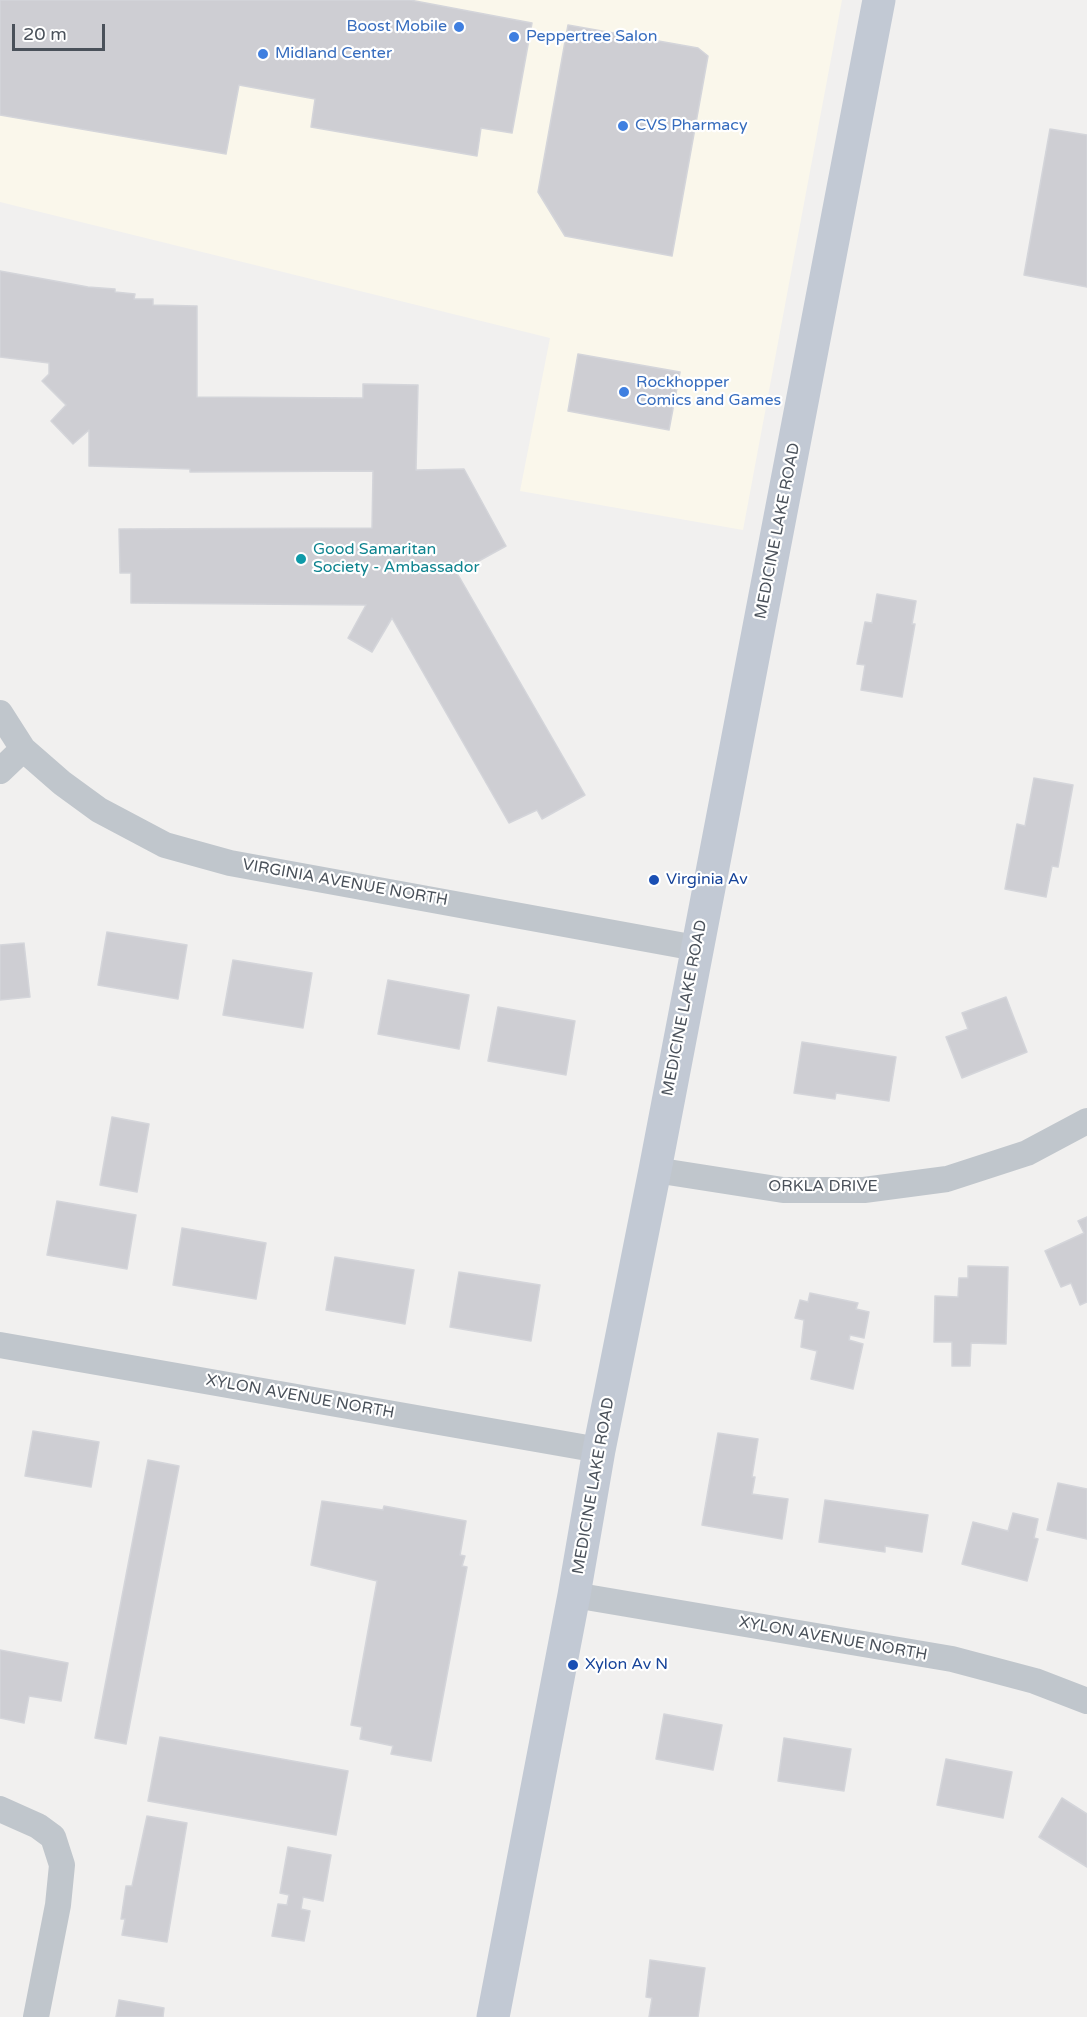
<!DOCTYPE html>
<html>
<head>
<meta charset="utf-8">
<style>
  body { margin:0 }
  #map { position:relative; width:1087px; height:2017px; overflow:hidden; background:#f1f0ef; font-family:"Varela Round",sans-serif }
  canvas { display:block }
  .scale { position:absolute; left:12px; top:24px; width:93px; height:27px; box-sizing:border-box; border:3px solid #4a515a; border-top:0; padding-left:8px; font-size:18px; line-height:21px; white-space:nowrap; color:#4a515a; -webkit-text-stroke:4px #fff; paint-order:stroke }
</style>
</head>
<body>
<div id="map">
<canvas width="1087" height="2017"></canvas>
<div class="scale">20 m</div>
</div>
<script>
const c = document.querySelector('canvas').getContext('2d');
c.lineJoin = 'round';
function fill(path, color) { c.fillStyle = color; c.fill(path, 'evenodd'); }
const poly = rows => new Path2D(rows.map(r => 'M' + r).join(''));
function trace(path, color, width, dash) { c.strokeStyle = color; c.lineWidth = width; c.lineCap = dash ? 'butt' : 'round'; c.setLineDash(dash || []); c.stroke(path); }
function write(font, color, halo, rows, align = 'center') {
  c.font = font + ' "Varela Round",sans-serif'; c.lineWidth = 4.5; c.setLineDash([]); c.textBaseline = 'middle'; c.strokeStyle = halo; c.fillStyle = color; for (const [text, x, y, turn = 0] of rows) {
    c.save(); c.translate(x, y); c.rotate((+turn || 0) * Math.PI / 180); c.textAlign = isNaN(turn) ? turn : align; if (halo) c.strokeText(text, 0, 0); c.fillText(text, 0, 0); c.restore();
  }
}
fill(poly([
  [0,0,842,0,743,530,520,491,550,338,0,202]
]), '#faf7eb');
const building = poly([
  [0,0,410,0,532,23,512,133,481,128,477,156,311,127,315,99,239,85,226,154,0,115,0,0],
  [568,25,698,48,708,56,672,256,565,236,538,192,568,25],
  [1050,129,1087,135,1087,287,1024,275,1050,129],
  [0,271,88,287,115,289,115,292,135,294,134,299,153,299,153,305,197,306,197,397,363,398,363,384,418,385,416,470,464,469,506,546,457,573,585,795,542,819,537,810,509,823,392,618,372,652,348,638,366,605,131,603,131,573,120,573,119,529,372,528,373,471,190,472,190,469,89,466,89,430,73,444,51,421,66,405,42,381,49,374,49,363,0,357,0,271],
  [578,354,680,372,669,430,568,411,578,354],
  [877,594,916,601,912,624,915,624,902,697,861,690,865,665,857,664,865,622,872,623,877,594],
  [1034,778,1073,785,1058,867,1052,866,1046,897,1005,889,1017,824,1025,826,1034,778],
  [107,932,187,945,178,999,98,985,107,932],
  [24,943,30,997,0,1000,0,945,24,943],
  [233,960,312,973,303,1028,223,1015,233,960],
  [388,980,469,995,459,1049,378,1034,388,980],
  [1006,997,1027,1052,962,1078,946,1037,968,1029,962,1013,1006,997],
  [498,1007,575,1021,566,1075,488,1061,498,1007],
  [802,1042,896,1057,889,1101,836,1093,835,1099,794,1093,802,1042],
  [112,1117,149,1124,137,1192,100,1185,112,1117],
  [57,1201,136,1215,127,1269,47,1255,57,1201],
  [1087,1217,1087,1302,1080,1305,1071,1283,1061,1287,1045,1251,1084,1233,1078,1221,1087,1217],
  [182,1228,266,1243,256,1299,173,1285,182,1228],
  [335,1257,414,1270,405,1324,326,1310,335,1257],
  [968,1266,1008,1267,1006,1344,971,1343,970,1366,952,1366,952,1342,934,1342,935,1296,958,1297,959,1278,968,1278,968,1266],
  [459,1272,540,1285,531,1341,450,1327,459,1272],
  [810,1293,858,1303,856,1309,869,1312,864,1338,850,1335,849,1340,863,1344,853,1389,811,1379,817,1351,801,1347,804,1320,795,1318,800,1300,808,1302,810,1293],
  [33,1431,99,1442,91,1487,25,1476,33,1431],
  [718,1433,758,1439,752,1477,755,1477,752,1494,788,1499,782,1539,702,1525,718,1433],
  [148,1460,179,1466,126,1744,95,1738,148,1460],
  [1058,1483,1087,1489,1087,1539,1047,1530,1058,1483],
  [825,1500,928,1515,922,1552,885,1546,885,1552,819,1542,825,1500],
  [322,1501,383,1510,384,1506,466,1521,460,1555,465,1556,462,1566,467,1567,431,1761,391,1754,393,1746,360,1739,362,1727,351,1725,377,1581,311,1565,322,1501],
  [1013,1513,1038,1519,1034,1538,1038,1539,1027,1581,962,1564,973,1522,1008,1531,1013,1513],
  [0,1650,68,1663,61,1701,29,1696,24,1723,0,1718,0,1650],
  [664,1714,722,1725,713,1770,656,1759,664,1714],
  [160,1737,348,1771,336,1835,148,1801,160,1737],
  [784,1738,851,1749,844,1791,778,1781,784,1738],
  [946,1759,1012,1772,1003,1818,937,1805,946,1759],
  [1062,1798,1087,1814,1087,1867,1039,1837,1062,1798],
  [147,1816,187,1823,167,1942,122,1935,125,1919,121,1919,126,1886,132,1886,147,1816],
  [288,1847,331,1855,323,1901,303,1897,301,1909,310,1911,304,1941,272,1936,278,1904,287,1905,289,1895,280,1893,288,1847],
  [650,1960,705,1968,698,2017,649,2017,652,1998,646,1997,650,1960],
  [119,2000,164,2008,163,2017,116,2017,119,2000]
]);
fill(building, '#ceced3');
trace(building, '#d4d5da', 1.5);
trace(poly([
  [0,713,23,749,62,783,99,810,165,845,230,863,696,948],
  [0,771,23,749],
  [655,1170,783,1190,864,1190,947,1179,1027,1153,1087,1121],
  [0,1345,599,1450],
  [574,1595,952,1659,1035,1681,1087,1701],
  [0,1809,38,1826,53,1837,62,1865,58,1905,36,2017]
]), '#c0c6cc', 26);
trace(poly([
  [493,2017,574,1595,599,1450,655,1170,879,0]
]), '#c2c9d4', 33);
for (const [x, y, r, color] of [
  [459,27,6,"#3f7fe0"],
  [514,37,6,"#3f7fe0"],
  [263,54,6,"#3f7fe0"],
  [623,126,6,"#3f7fe0"],
  [624,392,6,"#3f7fe0"],
  [301,559,6,"#0f9aa8"],
  [654,880,6,"#1a4fb4"],
  [573,1665,6,"#1a4fb4"]
]) { const dot = new Path2D(); dot.arc(x, y, r, 0, 2 * Math.PI); c.fillStyle = color; c.fill(dot); trace(dot, '#fff', 2); }
write('16px', '#366cbe', '#fff', [
  ["Boost Mobile",447,27,"right"],
  ["Peppertree Salon",526,37],
  ["Midland Center",275,54],
  ["CVS Pharmacy",635,126],
  ["Rockhopper",636,383],
  ["Comics and Games",636,401]
], 'left');
write('16px', '#4a515a', '#fff', [
  ["MEDICINE LAKE ROAD",778,531,-79],
  ["VIRGINIA AVENUE NORTH",345,883,10],
  ["MEDICINE LAKE ROAD",685,1008,-79],
  ["ORKLA DRIVE",823,1187],
  ["XYLON AVENUE NORTH",300,1397,10],
  ["MEDICINE LAKE ROAD",594,1486,-80],
  ["XYLON AVENUE NORTH",833,1639,10]
]);
write('16px', '#0d838f', '#fff', [
  ["Good Samaritan",313,550],
  ["Society - Ambassador",313,568]
], 'left');
write('16px', '#164399', '#fff', [
  ["Virginia Av",666,880],
  ["Xylon Av N",585,1665]
], 'left');
</script>
</body>
</html>
